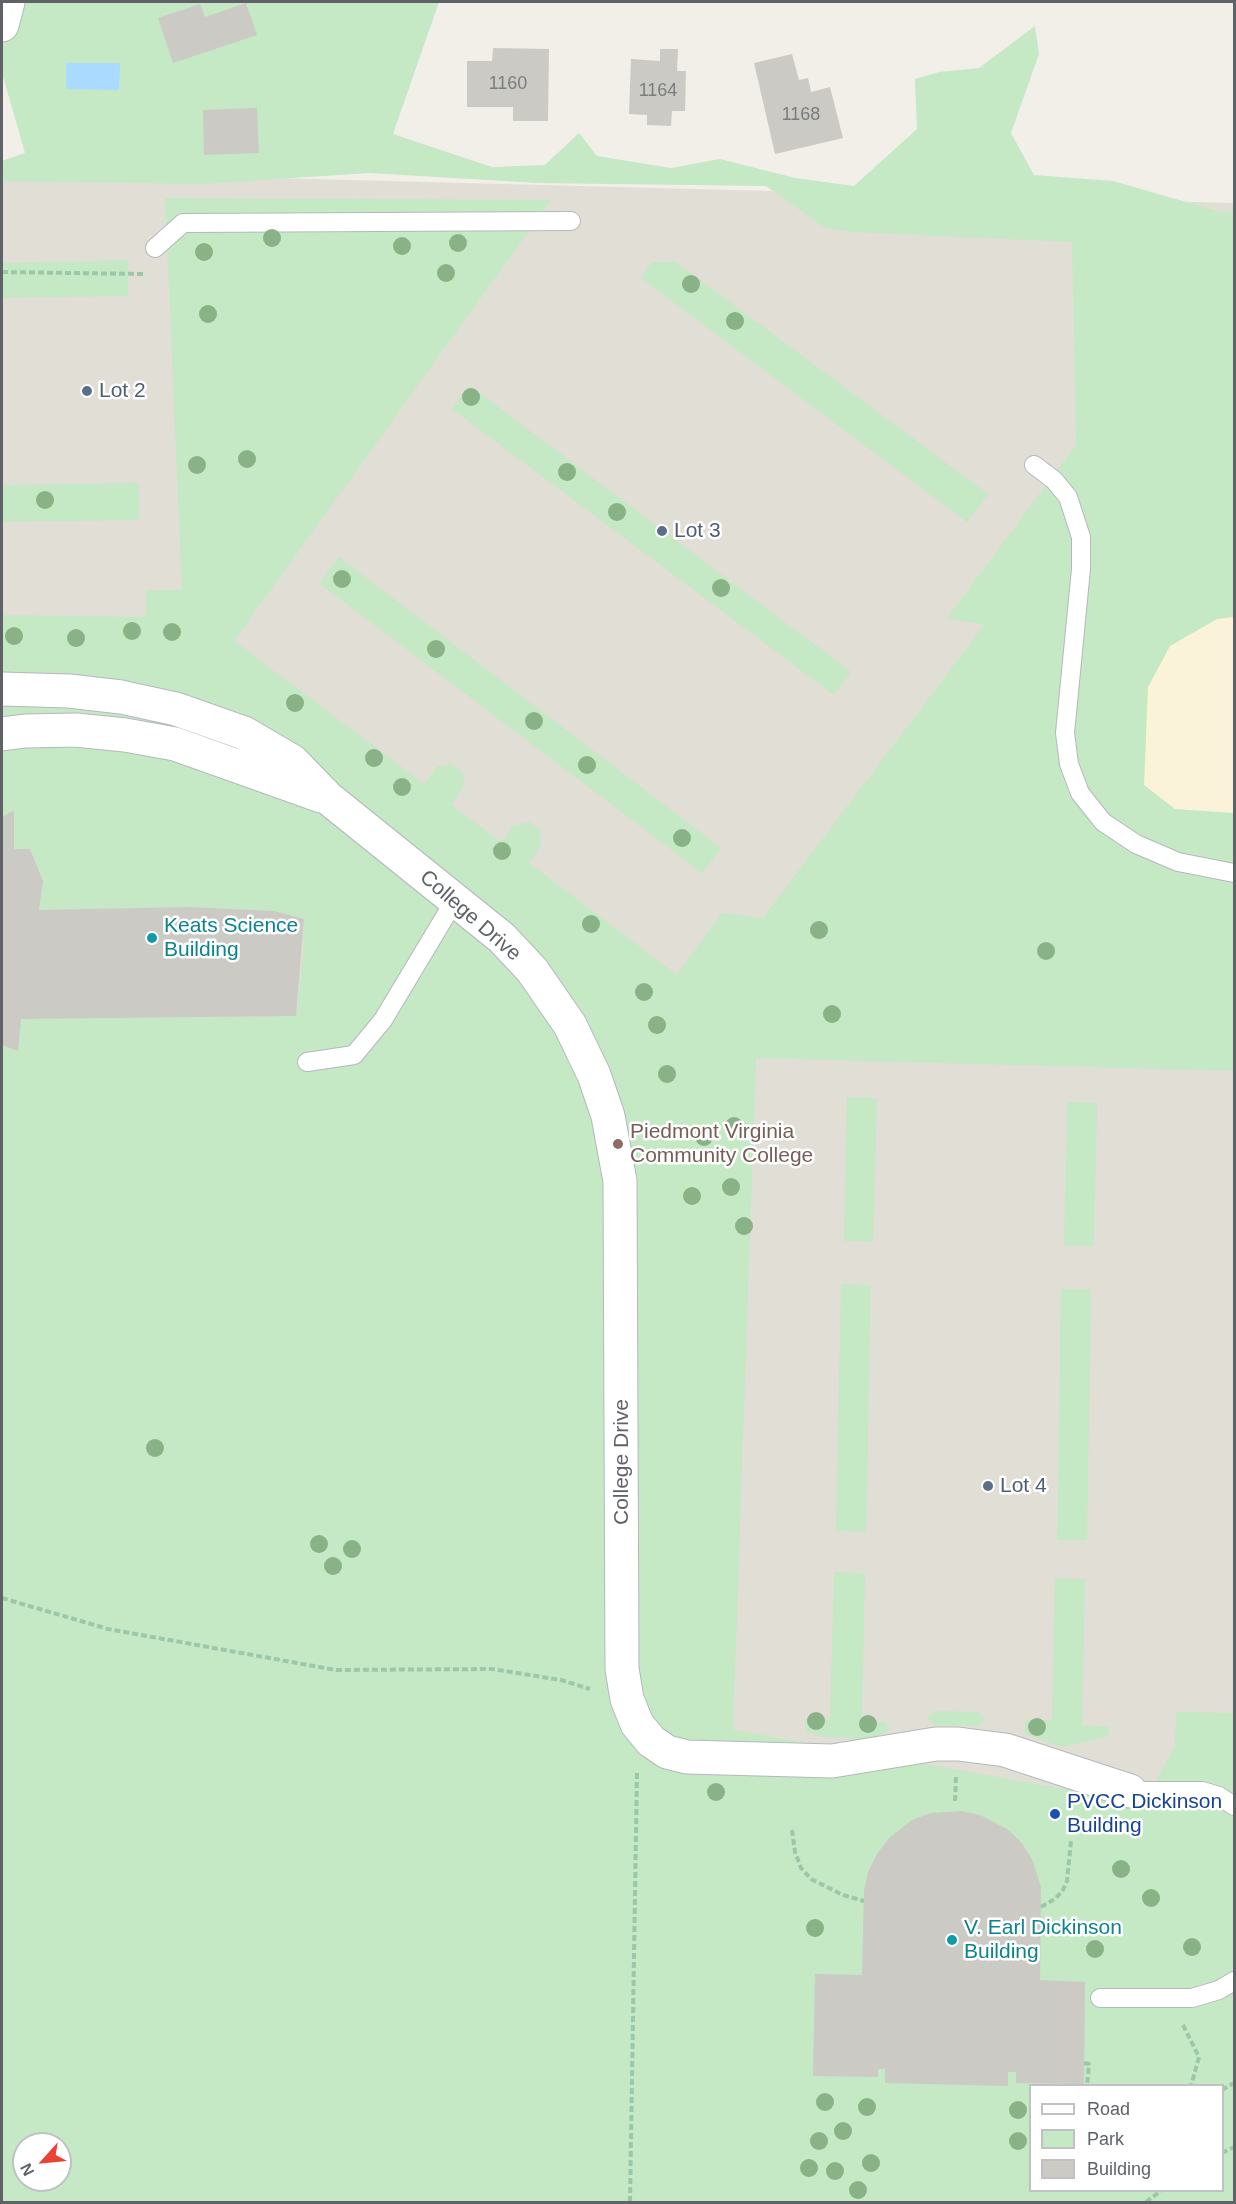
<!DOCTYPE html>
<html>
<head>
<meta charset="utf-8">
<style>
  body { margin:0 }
  #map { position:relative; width:1236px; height:2204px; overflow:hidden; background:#f1efe8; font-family:Arial,sans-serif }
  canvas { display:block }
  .frame { position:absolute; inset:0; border:3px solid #5f6368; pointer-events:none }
  .legend { position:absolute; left:1029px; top:2084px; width:195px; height:108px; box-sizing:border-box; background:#fff; border:2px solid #bfc1c3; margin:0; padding:8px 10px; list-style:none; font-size:18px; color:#5f6368 }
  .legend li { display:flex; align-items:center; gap:12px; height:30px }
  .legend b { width:30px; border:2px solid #bfc1c3 }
  .north { position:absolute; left:12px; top:2132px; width:60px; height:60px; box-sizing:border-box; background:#fff; border:2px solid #bfc1c3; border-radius:50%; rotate:243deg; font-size:16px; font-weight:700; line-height:24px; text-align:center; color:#5f6368 }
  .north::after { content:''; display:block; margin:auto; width:21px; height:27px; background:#ea4335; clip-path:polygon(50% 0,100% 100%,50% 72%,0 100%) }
</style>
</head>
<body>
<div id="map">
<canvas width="1236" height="2204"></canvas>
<div class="frame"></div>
<ul class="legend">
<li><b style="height:8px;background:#fff"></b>Road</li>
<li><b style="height:16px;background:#c5e8c5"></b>Park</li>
<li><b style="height:16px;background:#cccac5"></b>Building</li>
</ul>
<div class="north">N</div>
</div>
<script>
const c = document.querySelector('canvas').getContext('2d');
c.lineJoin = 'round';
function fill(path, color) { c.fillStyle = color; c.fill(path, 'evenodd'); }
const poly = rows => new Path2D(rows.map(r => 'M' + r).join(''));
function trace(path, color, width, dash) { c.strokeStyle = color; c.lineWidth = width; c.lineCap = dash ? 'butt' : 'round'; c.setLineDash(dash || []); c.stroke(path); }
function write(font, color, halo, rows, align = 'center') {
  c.font = font + ' Arial,sans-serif'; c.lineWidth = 5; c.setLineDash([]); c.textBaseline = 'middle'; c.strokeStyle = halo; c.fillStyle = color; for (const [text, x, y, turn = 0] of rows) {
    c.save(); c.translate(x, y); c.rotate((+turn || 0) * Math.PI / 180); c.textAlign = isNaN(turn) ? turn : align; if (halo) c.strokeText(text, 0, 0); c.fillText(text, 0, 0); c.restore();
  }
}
fill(poly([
  [2,171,1234,203,1234,2202,60,2144,2,2109],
  [1030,2086,1222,2086,1222,2190,1030,2190]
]), '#e1ded6');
fill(poly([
  [8,2,439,2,393,134,492,167,545,165,579,133,597,156,671,168,720,159,795,178,854,186,917,129,915,79,939,72,979,68,1035,26,1039,54,1011,133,1034,175,1113,181,1221,212,1234,211,1234,1071,756,1058,733,1730,1144,1803,1175,1746,1176,1712,1234,1713,1234,2202,2,2202,2,1045,18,1050,21,1019,296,1016,303,956,304,919,274,911,188,907,39,910,43,881,38,868,30,849,14,849,14,810,2,817,2,615,146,617,146,590,182,590,165,198,551,200,234,641,424,784,438,766,451,764,463,772,464,786,451,805,501,842,513,826,529,822,540,831,541,845,529,863,677,975,722,913,763,918,984,625,947,618,1076,445,1072,242,852,232,824,227,766,186,538,183,369,173,203,184,2,181,2,161,25,153,2,73,2,25],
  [1030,2086,1222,2086,1222,2190,1030,2190],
  [24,2144,60,2144,60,2180,24,2180],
  [128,260,128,296,2,298,2,263],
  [652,262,676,262,988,494,967,522,641,278],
  [469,385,851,672,834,695,452,409],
  [139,483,139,520,2,522,2,485],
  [339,557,721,848,702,873,319,583],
  [847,1097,877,1098,873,1242,844,1241],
  [1067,1102,1097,1103,1094,1246,1064,1245],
  [841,1284,871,1285,866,1532,836,1531],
  [1061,1289,1091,1289,1087,1540,1057,1540],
  [834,1572,865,1573,862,1721,885,1722,889,1728,885,1734,864,1739,823,1737,805,1731,805,1719,830,1720],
  [1055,1578,1085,1579,1082,1725,1109,1727,1109,1736,1062,1747,1024,1734,1026,1720,1052,1721],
  [934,1711,978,1712,985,1719,978,1726,935,1725,927,1718]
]), '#c5e8c5');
fill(poly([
  [1234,617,1234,813,1175,809,1144,785,1148,687,1170,646,1217,619]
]), '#fbf3d9');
fill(poly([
  [66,63,120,63,119,90,66,89]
]), '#aadaff');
fill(poly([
  [246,3,257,35,173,63,158,18,200,4,205,17],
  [493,48,549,49,548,121,513,121,513,107,467,107,467,61,492,61],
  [660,49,678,49,677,71,686,71,685,111,672,111,671,126,647,125,647,115,629,114,631,59,660,61],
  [792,54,799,80,808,78,811,92,830,87,843,138,775,154,754,63],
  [257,108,259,153,204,155,203,110],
  [14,810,14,849,30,849,43,881,39,910,188,907,274,911,304,919,296,1016,21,1019,18,1051,2,1045,2,817],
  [961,1811,980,1815,1007,1829,1021,1842,1032,1859,1041,1887,1040,1980,1085,1982,1084,2084,1016,2083,1016,2072,1008,2072,1008,2086,885,2083,885,2069,878,2069,878,2077,813,2076,815,1974,862,1975,864,1891,868,1872,877,1854,889,1838,912,1820,931,1813]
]), '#cccac5');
const lane = poly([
  [155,248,183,223,571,221],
  [1034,465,1054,480,1068,497,1081,537,1081,569,1065,733,1069,764,1080,793,1103,822,1136,844,1178,862,1234,873],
  [307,1062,354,1055,383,1020,455,900],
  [1130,1791,1202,1791,1219,1796,1234,1806],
  [1100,1998,1192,1998,1219,1990,1234,1981]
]);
const street = poly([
  [2,25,8,2],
  [2,689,69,691,121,697,176,709,244,733,292,761,328,798,502,938,532,970,570,1025,594,1075,608,1116,620,1181,622,1669,627,1699,637,1724,651,1741,667,1752,687,1757,832,1761,936,1744,958,1744,1005,1750,1130,1791],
  [2,734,25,731,76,730,125,735,175,744,321,796]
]);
trace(lane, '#b5b8bc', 20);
trace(street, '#b5b8bc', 35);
trace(poly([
  [2,272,145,274],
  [2,1598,108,1629,336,1670,492,1669,561,1680,590,1689],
  [955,1801,956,1777],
  [792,1830,795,1852,801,1868,811,1879,843,1895,864,1901],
  [1041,1907,1055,1899,1063,1890,1067,1881,1071,1841],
  [1183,2025,1199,2057,1191,2086],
  [1084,2063,1089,2064,1087,2086],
  [1222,2090,1234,2083],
  [1222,2153,1234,2147],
  [630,2202,637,1772],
  [1146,2202,1162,2190]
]), '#9cc7a9', 4, [6, 3]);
trace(lane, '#fff', 18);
trace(street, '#fff', 33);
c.fillStyle = '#89b387';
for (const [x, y] of [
  [272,238],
  [458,243],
  [402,246],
  [204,252],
  [446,273],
  [691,284],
  [208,314],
  [735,321],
  [471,397],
  [247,459],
  [197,465],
  [567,472],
  [45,500],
  [617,512],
  [342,579],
  [721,588],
  [132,631],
  [172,632],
  [14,636],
  [76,638],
  [436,649],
  [295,703],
  [534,721],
  [374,758],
  [587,765],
  [402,787],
  [682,838],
  [502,851],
  [591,924],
  [819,930],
  [1046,951],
  [644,992],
  [832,1014],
  [657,1025],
  [667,1074],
  [734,1126],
  [704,1137],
  [731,1187],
  [692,1196],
  [744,1226],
  [155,1448],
  [319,1544],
  [352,1549],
  [333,1566],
  [816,1721],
  [868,1724],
  [1037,1727],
  [716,1792],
  [1121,1869],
  [1151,1898],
  [815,1928],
  [1192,1947],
  [1095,1949],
  [825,2102],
  [867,2107],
  [1018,2110],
  [843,2131],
  [819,2141],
  [1018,2141],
  [871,2163],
  [809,2168],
  [835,2171],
  [858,2190]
]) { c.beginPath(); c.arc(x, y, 9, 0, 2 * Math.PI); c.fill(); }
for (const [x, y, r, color] of [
  [87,391,6,"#5c6f8a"],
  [662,531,6,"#5c6f8a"],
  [152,938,6,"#0f9aa8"],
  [618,1144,6,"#8d6e63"],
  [988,1486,6,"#5c6f8a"],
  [1055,1814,6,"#1a4fb4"],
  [952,1940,6,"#0f9aa8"]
]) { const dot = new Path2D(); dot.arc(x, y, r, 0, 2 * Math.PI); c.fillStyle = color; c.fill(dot); trace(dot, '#fff', 2); }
write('18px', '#7a7d7f', null, [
  ["1160",508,84],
  ["1164",658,91],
  ["1168",801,115]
]);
write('21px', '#4e5e75', '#fff', [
  ["Lot 2",99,391],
  ["Lot 3",674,531],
  ["Lot 4",1000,1486]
], 'left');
write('21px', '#5f6368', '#fff', [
  ["College Drive",470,916,41],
  ["College Drive",622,1462,-90]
]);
write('21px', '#0d838f', '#fff', [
  ["Keats Science",164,926],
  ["Building",164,950],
  ["V. Earl Dickinson",964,1928],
  ["Building",964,1952]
], 'left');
write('21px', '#785e54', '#fff', [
  ["Piedmont Virginia",630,1132],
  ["Community College",630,1156]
], 'left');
write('21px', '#164399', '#fff', [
  ["PVCC Dickinson",1067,1802],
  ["Building",1067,1826]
], 'left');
</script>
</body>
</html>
